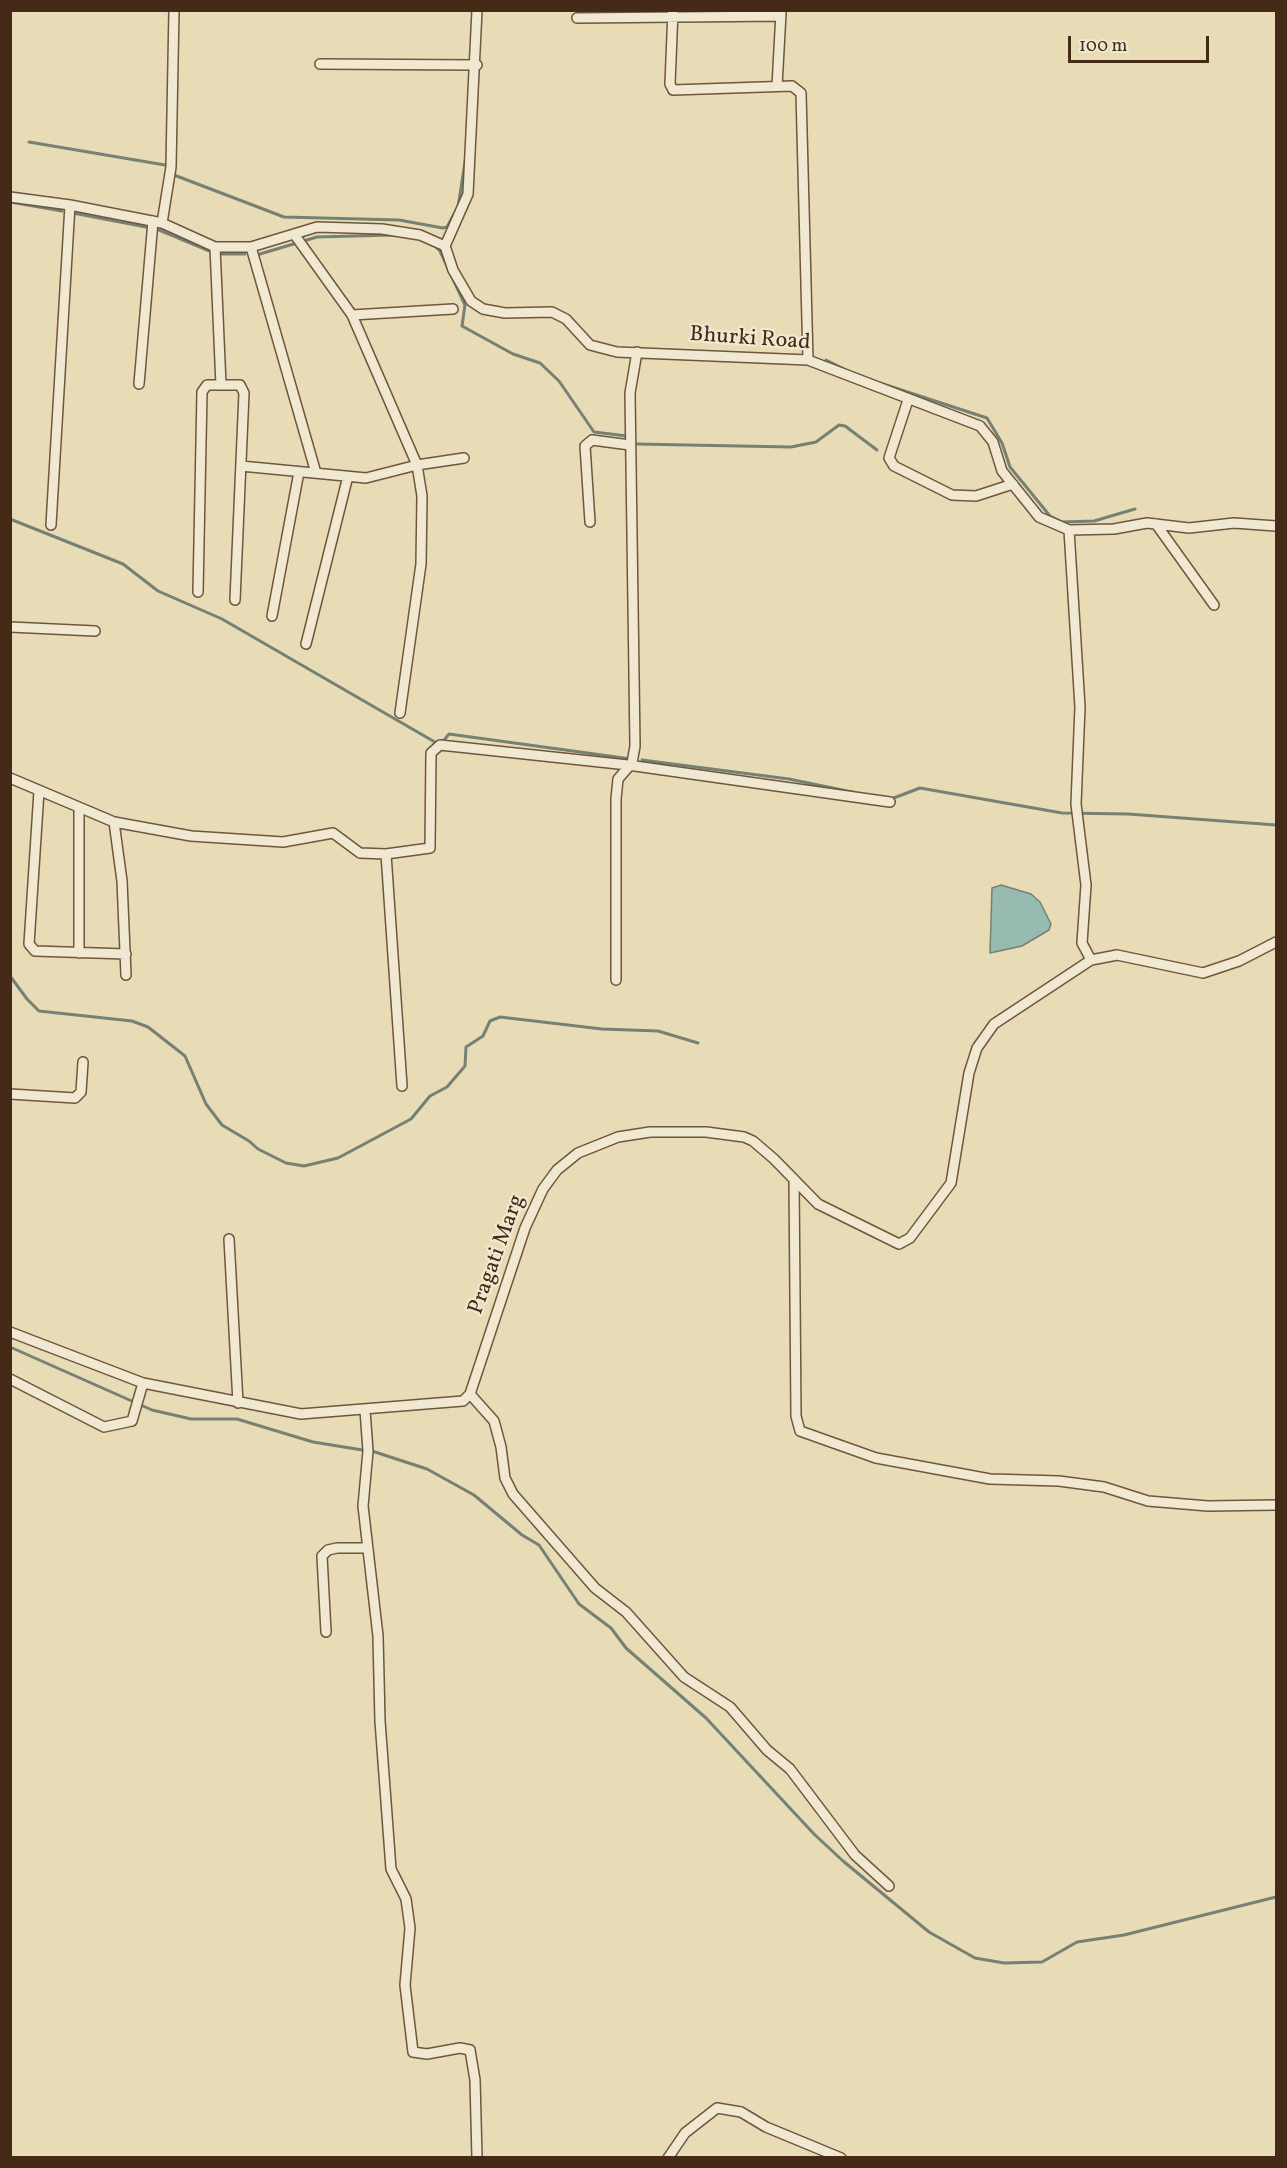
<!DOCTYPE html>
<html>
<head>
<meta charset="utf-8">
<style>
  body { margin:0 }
  #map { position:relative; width:1287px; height:2168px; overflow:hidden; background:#e8dcb6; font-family:Vollkorn,serif }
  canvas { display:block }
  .frame { position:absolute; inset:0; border:12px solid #452a17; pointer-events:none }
  .scale { position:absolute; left:1068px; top:36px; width:141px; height:27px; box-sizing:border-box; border:3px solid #452a17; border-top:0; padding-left:8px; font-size:18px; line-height:21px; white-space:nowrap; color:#452a17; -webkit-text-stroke:4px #f0e8d0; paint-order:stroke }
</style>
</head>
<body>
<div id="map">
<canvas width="1287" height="2168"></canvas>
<div class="frame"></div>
<div class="scale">100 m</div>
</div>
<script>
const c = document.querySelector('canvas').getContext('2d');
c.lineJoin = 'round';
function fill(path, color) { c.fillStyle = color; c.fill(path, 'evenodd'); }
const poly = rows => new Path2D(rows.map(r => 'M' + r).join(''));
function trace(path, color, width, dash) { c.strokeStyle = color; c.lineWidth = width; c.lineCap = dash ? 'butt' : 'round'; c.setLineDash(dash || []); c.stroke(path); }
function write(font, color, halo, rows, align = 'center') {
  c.font = font + ' Vollkorn,serif'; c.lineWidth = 4.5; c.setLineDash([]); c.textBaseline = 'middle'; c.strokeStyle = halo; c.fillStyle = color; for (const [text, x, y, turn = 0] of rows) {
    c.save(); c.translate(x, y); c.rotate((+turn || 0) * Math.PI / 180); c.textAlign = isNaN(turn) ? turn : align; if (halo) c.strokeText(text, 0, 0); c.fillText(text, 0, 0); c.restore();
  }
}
const water = poly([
  [1001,885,1031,894,1040,902,1051,924,1049,930,1022,946,990,953,992,888,1001,885]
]);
fill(water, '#97bbb1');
trace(water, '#768173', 1.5);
trace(poly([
  [29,142,165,165],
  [174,175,284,217,399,220,443,228,447,227,458,207,466,156],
  [10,202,62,211],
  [73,213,146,227],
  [159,230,212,252],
  [434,245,440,251,465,305,462,326,513,354,540,363,559,381,594,432,627,436],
  [222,254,245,254],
  [260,254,317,237,394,235],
  [826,360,846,370],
  [880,383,987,418,1002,443,1010,467,1050,516,1062,522,1094,521,1135,509],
  [636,444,791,447,816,442,839,425,845,426,877,450],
  [10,519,123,564,158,591,222,619,440,745,449,734,631,759],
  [642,760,789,779,852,792],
  [891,799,920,788,1062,813,1128,814,1276,825],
  [10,976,27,999,39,1011,132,1021,148,1027,185,1056,206,1104,222,1125,249,1141,258,1149,286,1163,304,1166,338,1158,411,1119,430,1096,447,1087,465,1066,466,1047,483,1036,490,1021,500,1017,602,1029,658,1031,698,1043],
  [10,1347,152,1410,191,1419,237,1419,313,1442,375,1452,427,1469,474,1495,522,1535,539,1545,579,1604,611,1628,626,1648,706,1718,814,1834,843,1861,929,1932,975,1958,1004,1963,1042,1962,1077,1942,1124,1935,1276,1897]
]), '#768173', 3);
const minor = poly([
  [477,10,468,194,445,246,453,270,471,301,483,309,505,313,552,312,566,319,590,345,617,352,808,360,980,426,993,442,1002,471,1039,517,1069,530,1114,529,1147,523,1189,528,1234,523,1276,526],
  [673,10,670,84,673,90,792,86,801,93,808,360],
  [577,18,781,16],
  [320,64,477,65],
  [777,86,781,13],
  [10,197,70,205,162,223,215,247,251,247,317,227,382,229,420,235,445,246],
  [162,223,171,167,174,10],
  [294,234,352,315,417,465,422,496,421,564,400,713],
  [251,247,316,473],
  [352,315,453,309],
  [139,384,153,221],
  [221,385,240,385,244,393,235,600],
  [908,400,889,458,894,466,952,495,976,496,1013,484],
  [241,466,366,478,417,465,464,458],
  [590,522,585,446,592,440,630,445],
  [1156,524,1214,605],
  [51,525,70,205],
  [1069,530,1080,707,1076,804,1086,885,1082,943,1091,960],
  [198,592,202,392,207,385,221,385,215,247],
  [272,616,299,472],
  [10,627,95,631],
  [306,644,348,476],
  [10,778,114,822,191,836,283,842,333,833,360,853,386,854,402,1086],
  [39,791,29,944,35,951,126,954],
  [114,822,122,881,126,975],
  [386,854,430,848,431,753,440,745,628,765,890,802],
  [79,953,79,810],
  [616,980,616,799,618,779,632,763,635,746,630,393,637,352],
  [10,1094,75,1098,81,1092,83,1062],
  [794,1179,796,1416,800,1431,876,1458,990,1479,1059,1481,1104,1487,1148,1501,1208,1506,1276,1505],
  [229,1239,238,1403],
  [10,1332,143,1383,301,1414,463,1401,470,1394,525,1228,543,1189,557,1170,578,1153,618,1137,650,1132,706,1132,744,1137,753,1141,774,1159,818,1204,899,1244,910,1238,951,1183,969,1073,977,1048,994,1024,1091,960,1117,955,1203,973,1239,961,1276,942],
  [10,1379,104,1427,132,1421,143,1383],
  [470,1394,494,1421,501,1447,505,1478,513,1494,595,1588,626,1612,684,1677,730,1707,767,1750,790,1769,855,1855,889,1886],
  [365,1410,368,1451,363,1506,378,1636,380,1721,391,1869,406,1899,410,1928,405,1985,413,2052,427,2054,460,2048,470,2050,475,2080,477,2158],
  [326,1632,322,1556,328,1550,337,1548,368,1548],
  [668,2158,685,2133,717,2108,741,2112,766,2127,841,2158]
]);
trace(minor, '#6e563f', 12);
trace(minor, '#f0e8d0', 9);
write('22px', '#452a17', '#f0e8d0', [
  ["Bhurki Road",750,340,4],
  ["Pragati Marg",498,1255,-70]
]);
</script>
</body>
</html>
